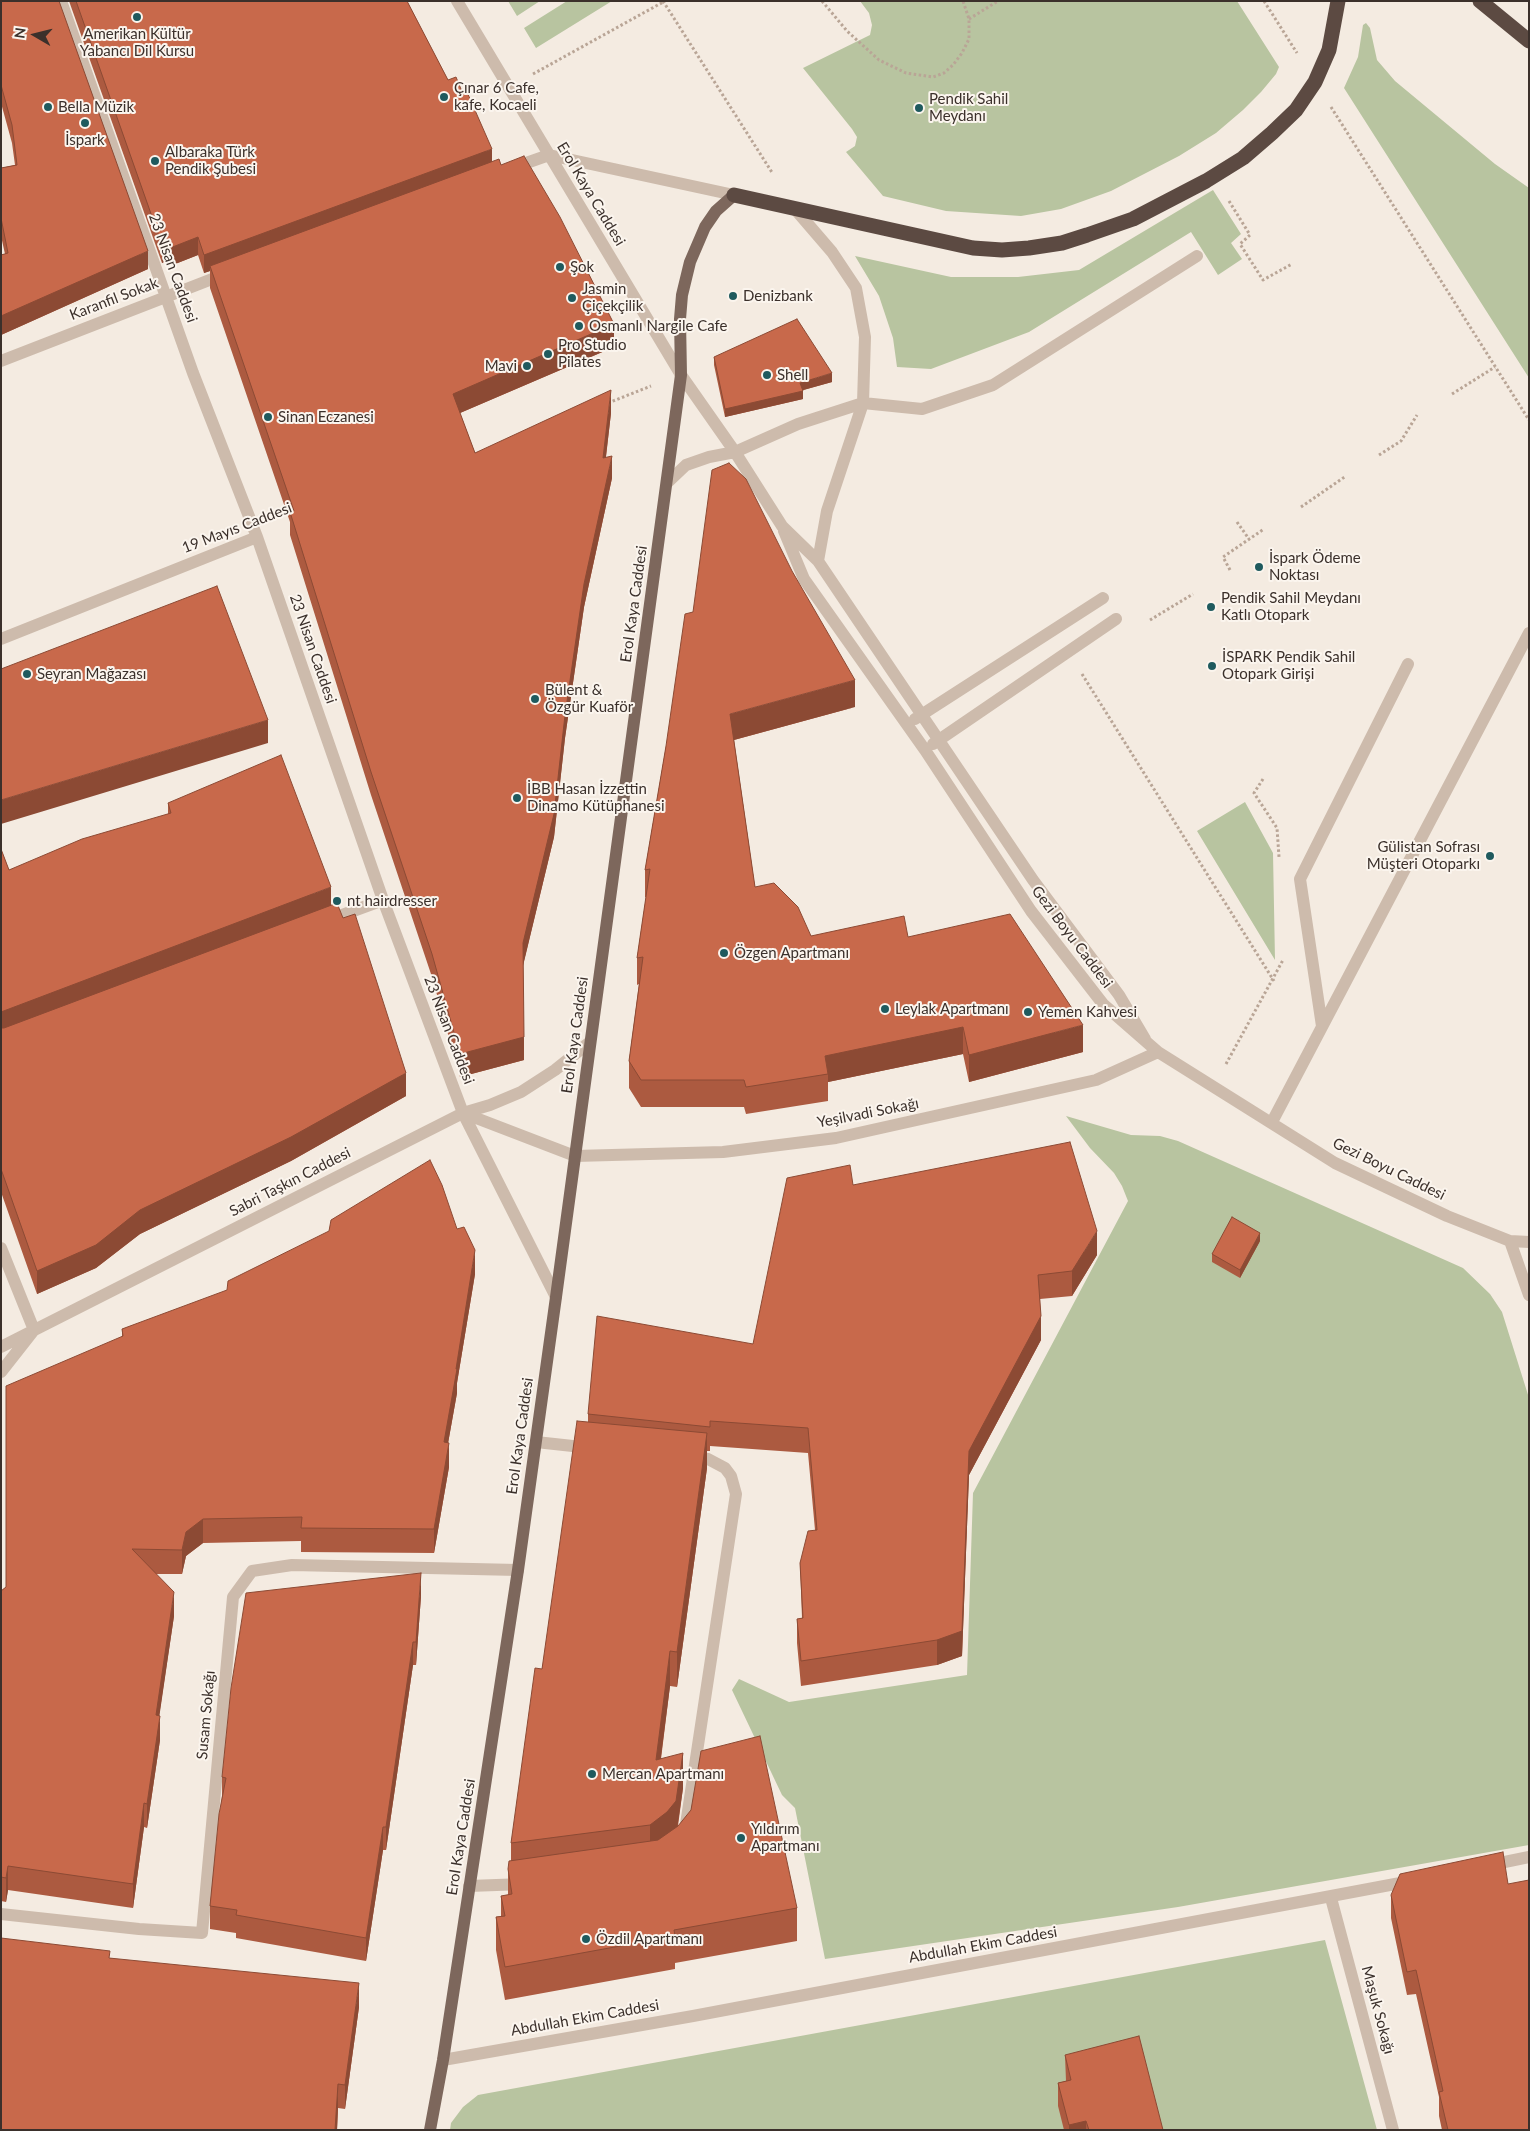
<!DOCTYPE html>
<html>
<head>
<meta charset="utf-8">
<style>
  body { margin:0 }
  #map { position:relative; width:1530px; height:2131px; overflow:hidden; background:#f4ebe1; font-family:Lato,sans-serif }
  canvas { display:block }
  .frame { position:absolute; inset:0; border:2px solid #3b302b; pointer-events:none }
  .north { position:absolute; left:10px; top:10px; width:50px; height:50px; -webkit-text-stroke:4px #fbf5ee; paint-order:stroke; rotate:278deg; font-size:14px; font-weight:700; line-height:20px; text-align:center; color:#3b302b }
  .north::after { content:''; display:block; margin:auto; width:18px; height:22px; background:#3b302b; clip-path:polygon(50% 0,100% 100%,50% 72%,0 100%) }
</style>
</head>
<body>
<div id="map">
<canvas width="1530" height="2131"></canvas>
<div class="frame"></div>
<div class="north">N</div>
</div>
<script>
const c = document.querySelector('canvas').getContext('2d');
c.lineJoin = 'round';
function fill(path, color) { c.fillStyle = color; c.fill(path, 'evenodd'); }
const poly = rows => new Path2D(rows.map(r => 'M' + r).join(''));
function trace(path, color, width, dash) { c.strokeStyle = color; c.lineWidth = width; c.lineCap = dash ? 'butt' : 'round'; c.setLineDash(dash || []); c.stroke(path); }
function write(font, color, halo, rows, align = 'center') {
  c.font = font + ' Lato,sans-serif'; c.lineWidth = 4; c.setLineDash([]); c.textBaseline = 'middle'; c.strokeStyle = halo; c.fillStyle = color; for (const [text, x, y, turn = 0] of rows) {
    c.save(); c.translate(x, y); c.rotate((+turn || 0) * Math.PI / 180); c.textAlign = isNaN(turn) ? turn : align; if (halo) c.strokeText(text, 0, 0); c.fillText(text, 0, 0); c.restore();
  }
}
fill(poly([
  [508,1,540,1,517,16],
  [567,1,612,1,536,48,524,28],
  [860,1,1237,1,1279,67,1276,74,1261,92,1243,110,1216,133,1179,156,1111,191,1061,209,1021,216,946,211,883,196,846,152,855,146,857,137,852,129,803,68,870,35,872,25,869,13],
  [1366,23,1370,28,1377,60,1395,81,1495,164,1529,188,1529,378,1344,88,1358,57,1363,25],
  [1213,190,1241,234,1231,243,1242,259,1218,275,1191,232,1029,332,931,369,897,367,893,338,879,296,855,256,951,277,1018,277,1079,270],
  [1245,802,1273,853,1275,960,1197,831],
  [1066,1116,1131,1135,1160,1136,1178,1141,1463,1268,1490,1294,1502,1312,1529,1398,1529,1845,1178,1907,825,1959,795,1808,782,1795,732,1690,739,1679,789,1702,967,1675,973,1493,1128,1201,1122,1186,1114,1173,1090,1148],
  [1325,1940,1377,2130,450,2130,451,2123,463,2107,478,2095]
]), '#b8c4a0');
trace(poly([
  [663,1,773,174],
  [822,1,847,31,879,60,906,73,933,77,944,73,953,65,962,53,969,39,969,19,963,1],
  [1264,1,1297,53],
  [969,19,998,1],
  [533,74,665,1],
  [1331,107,1529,420],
  [1229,201,1250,235,1240,244,1263,280,1292,264],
  [1452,394,1495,367],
  [608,403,651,386],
  [1379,455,1401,441,1417,415],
  [1301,507,1346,476],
  [1237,522,1249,539],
  [1230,570,1223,557,1264,529],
  [1150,620,1193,594],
  [1082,674,1274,981],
  [1263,779,1254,793,1277,828,1279,857],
  [1226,1064,1283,960]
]), '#b9a596', 3, [2.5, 2.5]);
trace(poly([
  [61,1,193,373,257,537,383,900,463,1113,556,1297],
  [457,1,681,375,735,452,782,526,818,561,1033,880,1119,995,1145,1039],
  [549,155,734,195],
  [512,168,549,155],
  [795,209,832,252,856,288,865,337,863,403,827,511,818,561],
  [1,361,225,274],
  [667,483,686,465,709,457,735,452,798,424,863,403,922,409,993,385,1197,256],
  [784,531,804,579,925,750,1031,911,1103,1004,1158,1052,1335,1163,1447,1216,1510,1241,1529,1242],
  [1,639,257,537],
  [915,719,1103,598],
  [933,744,1116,619],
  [326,921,383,900],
  [1322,1026,1300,879,1408,664],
  [463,1113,575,1156,723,1152,836,1138,1096,1080,1158,1052],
  [1272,1122,1529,633],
  [1510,1241,1529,1295],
  [1,1248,34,1330,1,1372],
  [1,1347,463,1113,490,1105,521,1092,555,1070,590,1042],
  [536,1442,591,1448],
  [685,1831,736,1494,731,1476,725,1468,708,1459,690,1457],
  [1490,1865,1529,1857],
  [469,1886,524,1884],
  [1331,1898,1393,2130],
  [1,1914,139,1929,202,1933,233,1597,252,1571,292,1565,518,1570],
  [443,2060,693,2016,1411,1881]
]), '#cdbbac', 12);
trace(poly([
  [430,2130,443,2060,518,1570,556,1297,681,375,680,319,682,295,690,262,705,227,716,211,734,195]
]), '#7d675c', 12);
trace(poly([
  [1480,1,1529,41],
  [734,195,973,248,1002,250,1029,248,1062,243,1087,235,1133,219,1206,181,1243,158,1272,133,1296,110,1315,82,1329,50,1338,1]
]), '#5c4a42', 15);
fill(poly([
  [1,1,148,269,1,335,1,255,5,254,1,236,1,168,15,165,12,143,1,103],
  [69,1,407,1,448,80,492,162,501,165,614,347,460,413,475,453,611,413,606,457,612,478,584,607,565,738,554,837,523,965,524,1060,460,1077,432,977,371,795,290,535,290,522,210,288,210,271,204,273,198,255,170,266,168,260,162,263],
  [714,357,832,382,803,390,803,399,725,417,714,365],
  [855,707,734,740,755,887,811,936,908,937,1083,1052,969,1082,963,1054,828,1082,828,1101,746,1114,744,1107,641,1107,629,1088,629,1061,639,984,637,985,637,958,646,897,645,897,645,870,666,746],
  [168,803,331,905,406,1096,291,1161,140,1234,96,1268,37,1294,1,1192,1,849,9,870,168,814],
  [853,1185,1097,1255,1072,1296,1040,1299,1041,1340,969,1475,962,1656,937,1665,801,1686,797,1643,797,1619,802,1618,800,1563,815,1530,808,1453,710,1446,710,1451,707,1451,707,1468,677,1687,670,1686,661,1759,683,1788,678,1826,797,1908,797,1941,675,1963,675,1969,505,2000,496,1950,496,1917,501,1916,501,1896,508,1895,508,1869,511,1861,511,1843,542,1669,588,1422,588,1414,753,1344],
  [457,1229,475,1274,457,1383,457,1393,448,1443,449,1467,434,1553,301,1552,301,1541,203,1543,186,1556,182,1574,156,1574,174,1616,159,1716,160,1740,147,1828,144,1827,133,1908,8,1890,6,1902,1,1901,1,1591,6,1587,122,1336,122,1329],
  [1260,1241,1240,1278,1212,1262,1212,1254],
  [421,1596,416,1665,413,1665,386,1850,383,1850,366,1961,236,1938,236,1933,210,1929,210,1906,222,1796,222,1777],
  [1391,1895,1529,2130,1442,2130,1439,2116,1439,2097,1416,1994,1407,1995,1391,1918],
  [110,1958,359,2007,345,2109,338,2108,337,2130,1,2130],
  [1065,2055,1163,2130,1064,2130,1058,2106,1058,2083,1066,2081]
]), '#ac5a40');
fill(poly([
  [492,149,492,167,210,266,210,271,204,273,204,255],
  [198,237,198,255,170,266,170,248],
  [168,242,168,260,162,263,162,245],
  [148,251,148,269,1,335,1,316],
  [614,324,614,347,453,416,453,394],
  [832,373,832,382,800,391,800,383],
  [611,390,611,413,603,481,603,458],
  [803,391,803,399,725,417,725,409],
  [612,456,612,478,584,607,565,738,554,837,523,966,523,943,565,715,584,584],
  [855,680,855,707,730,741,730,714],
  [268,720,268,743,1,824,1,800],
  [331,887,331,911,1,1035,1,1012],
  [1083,1025,1083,1052,969,1082,969,1055],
  [963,1027,963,1054,828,1082,828,1074,825,1056],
  [524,1037,524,1060,460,1077,460,1054],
  [406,1073,406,1096,291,1161,140,1234,96,1268,37,1294,37,1271,140,1210],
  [1097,1231,1097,1255,1072,1296,1072,1271],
  [1260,1233,1260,1241,1240,1278,1240,1270],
  [475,1250,475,1274,457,1383,457,1393,444,1466,444,1442],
  [1041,1316,1041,1340,969,1475,962,1656,937,1665,937,1640,969,1451],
  [707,1433,707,1468,677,1687,677,1652],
  [449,1443,449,1467,434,1553,434,1529],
  [203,1519,203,1543,186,1556,182,1574,182,1550,186,1532],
  [421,1573,421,1596,416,1665,416,1642],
  [174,1592,174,1616,156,1739,156,1715],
  [413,1642,413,1665,386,1850,386,1827],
  [670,1651,670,1686,656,1795,656,1760],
  [160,1716,160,1740,147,1828,147,1804],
  [683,1753,683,1788,676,1836,650,1859,650,1825],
  [144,1803,144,1827,133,1908,133,1884],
  [383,1827,383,1850,366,1961,366,1938],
  [8,1866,8,1890,6,1902,6,1878],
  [359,1983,359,2007,345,2109,345,2085],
  [338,2084,338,2108,337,2130,335,2130],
  [1086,2121,1086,2130,1069,2130,1069,2125]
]), '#8c4a34');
const building = poly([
  [1,1,59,1,148,251,1,316,1,255,8,253,1,218,1,168,17,165,12,125,1,85,1,1],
  [76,1,407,1,448,80,456,77,463,94,467,92,492,149,204,255,198,237,170,248,168,242,162,245,76,1],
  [524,156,560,217,614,324,453,394,475,453,611,390,603,458,612,456,584,584,565,715,554,814,523,943,524,1037,460,1054,432,954,371,772,290,512,294,511,210,266,499,159,501,165,524,156],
  [797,319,832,373,800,383,803,391,725,409,714,357,797,319],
  [729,463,746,479,792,571,855,680,730,714,755,887,774,883,798,907,811,936,904,916,908,937,1010,914,1083,1025,969,1055,963,1027,825,1056,828,1074,746,1087,744,1080,641,1080,629,1061,643,957,637,958,650,869,645,870,666,746,685,614,693,612,712,470,729,463],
  [217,586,268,720,1,800,1,669,217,586],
  [281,755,331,887,1,1012,1,849,9,870,82,839,171,813,168,803,281,755],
  [337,903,343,918,355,914,406,1073,291,1137,140,1210,96,1245,37,1271,1,1169,1,1028,4,1028,337,903],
  [1070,1142,1097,1231,1072,1271,1038,1275,1041,1316,969,1451,962,1631,937,1640,801,1661,797,1619,803,1618,800,1563,808,1531,817,1530,808,1428,710,1421,710,1427,588,1414,597,1316,753,1344,787,1178,850,1165,853,1185,1070,1142],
  [430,1160,442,1185,457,1229,464,1227,475,1250,456,1369,457,1369,444,1442,449,1443,434,1529,301,1528,302,1517,203,1519,186,1532,182,1550,132,1549,174,1592,156,1715,160,1716,147,1804,144,1803,133,1884,8,1866,6,1878,1,1877,1,1591,6,1587,6,1386,123,1336,122,1329,227,1290,228,1281,329,1231,331,1220,430,1160],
  [1232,1217,1260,1233,1240,1270,1212,1254,1232,1217],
  [577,1421,707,1433,677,1652,670,1651,656,1760,683,1753,676,1801,667,1812,650,1825,511,1843,535,1668,542,1669,577,1421],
  [421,1573,416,1642,413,1642,386,1827,383,1827,366,1938,236,1915,237,1910,210,1906,219,1814,226,1778,222,1777,231,1688,246,1593,421,1573],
  [760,1736,797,1908,674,1930,675,1936,505,1967,496,1917,505,1916,501,1896,512,1894,508,1869,509,1861,658,1840,678,1826,691,1810,701,1751,760,1736],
  [1503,1852,1508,1884,1529,1880,1529,2130,1448,2130,1439,2092,1443,2091,1416,1970,1407,1972,1391,1895,1400,1874,1503,1852],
  [1,1938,110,1951,109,1958,359,1983,345,2085,338,2084,335,2130,1,2130,1,1938],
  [1139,2036,1163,2130,1089,2130,1086,2121,1069,2125,1058,2083,1071,2080,1065,2055,1139,2036]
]);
fill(building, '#c8694b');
trace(building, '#8c4a34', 1);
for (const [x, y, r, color] of [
  [137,17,5,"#1f5a5e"],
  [444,97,5,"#1f5a5e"],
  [48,107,5,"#1f5a5e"],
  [919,108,5,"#1f5a5e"],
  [85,123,5,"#1f5a5e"],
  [155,161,5,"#1f5a5e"],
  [560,267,5,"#1f5a5e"],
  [733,296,5,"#1f5a5e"],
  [572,298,5,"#1f5a5e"],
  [579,326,5,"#1f5a5e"],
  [548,354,5,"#1f5a5e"],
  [527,366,5,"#1f5a5e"],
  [767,375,5,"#1f5a5e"],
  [268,417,5,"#1f5a5e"],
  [1259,567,5,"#1f5a5e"],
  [1211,607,5,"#1f5a5e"],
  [1212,666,5,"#1f5a5e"],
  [27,674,5,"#1f5a5e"],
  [535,699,5,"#1f5a5e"],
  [517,798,5,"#1f5a5e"],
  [1490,856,5,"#1f5a5e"],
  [337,901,5,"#1f5a5e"],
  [724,953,5,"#1f5a5e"],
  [885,1009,5,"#1f5a5e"],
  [1028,1012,5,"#1f5a5e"],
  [592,1774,5,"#1f5a5e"],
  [741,1838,5,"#1f5a5e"],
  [586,1939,5,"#1f5a5e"]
]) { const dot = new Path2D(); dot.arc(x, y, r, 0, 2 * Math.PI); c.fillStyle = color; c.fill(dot); trace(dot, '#fbf5ee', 2); }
write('15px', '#3b302b', '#fbf5ee', [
  ["Amerikan Kültür",137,34,"center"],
  ["Yabancı Dil Kursu",137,51,"center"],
  ["Çınar 6 Cafe,",454,88],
  ["kafe, Kocaeli",454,105],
  ["Pendik Sahil",929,99],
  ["Meydanı",929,116],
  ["Bella Müzik",58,107],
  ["İspark",85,140,"center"],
  ["Albaraka Türk",165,152],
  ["Pendik Şubesi",165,169],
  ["Şok",570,267],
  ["Jasmin",582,289],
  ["Çiçekçilik",582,306],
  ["Denizbank",743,296],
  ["Osmanlı Nargile Cafe",589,326],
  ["Pro Studio",558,345],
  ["Pilates",558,362],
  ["Mavi",517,366,"right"],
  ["Shell",777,375],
  ["Sinan Eczanesi",278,417],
  ["İspark Ödeme",1269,558],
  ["Noktası",1269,575],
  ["Pendik Sahil Meydanı",1221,598],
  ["Katlı Otopark",1221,615],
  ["İSPARK Pendik Sahil",1222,657],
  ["Otopark Girişi",1222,674],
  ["Seyran Mağazası",37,674],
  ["Bülent &",545,690],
  ["Özgür Kuaför",545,707],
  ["İBB Hasan İzzettin",527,789],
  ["Dinamo Kütüphanesi",527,806],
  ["Gülistan Sofrası",1480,847,"right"],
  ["Müşteri Otoparkı",1480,864,"right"],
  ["nt hairdresser",347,901],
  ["Özgen Apartmanı",734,953],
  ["Leylak Apartmanı",895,1009],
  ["Yemen Kahvesi",1038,1012],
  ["Mercan Apartmanı",602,1774],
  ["Yıldırım",751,1829],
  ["Apartmanı",751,1846],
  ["Özdil Apartmanı",596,1939]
], 'left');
write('15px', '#3b302b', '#fbf5ee', [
  ["Erol Kaya Caddesi",591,194,59],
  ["23 Nisan Caddesi",173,268,70],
  ["Karanfil Sokak",114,299,-21],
  ["19 Mayıs Caddesi",237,528,-21],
  ["Erol Kaya Caddesi",634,604,-82],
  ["23 Nisan Caddesi",313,649,71],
  ["Gezi Boyu Caddesi",1072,937,53],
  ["23 Nisan Caddesi",449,1030,69],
  ["Erol Kaya Caddesi",575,1035,-82],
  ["Yeşilvadi Sokağı",868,1113,-11],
  ["Gezi Boyu Caddesi",1389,1169,26],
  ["Sabri Taşkın Caddesi",290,1182,-27],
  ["Erol Kaya Caddesi",520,1436,-82],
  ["Susam Sokağı",206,1715,-85],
  ["Erol Kaya Caddesi",461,1837,-81],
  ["Abdullah Ekim Caddesi",983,1945,-10],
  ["Maşuk Sokağı",1378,2010,75],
  ["Abdullah Ekim Caddesi",585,2018,-10]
]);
</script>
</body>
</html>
